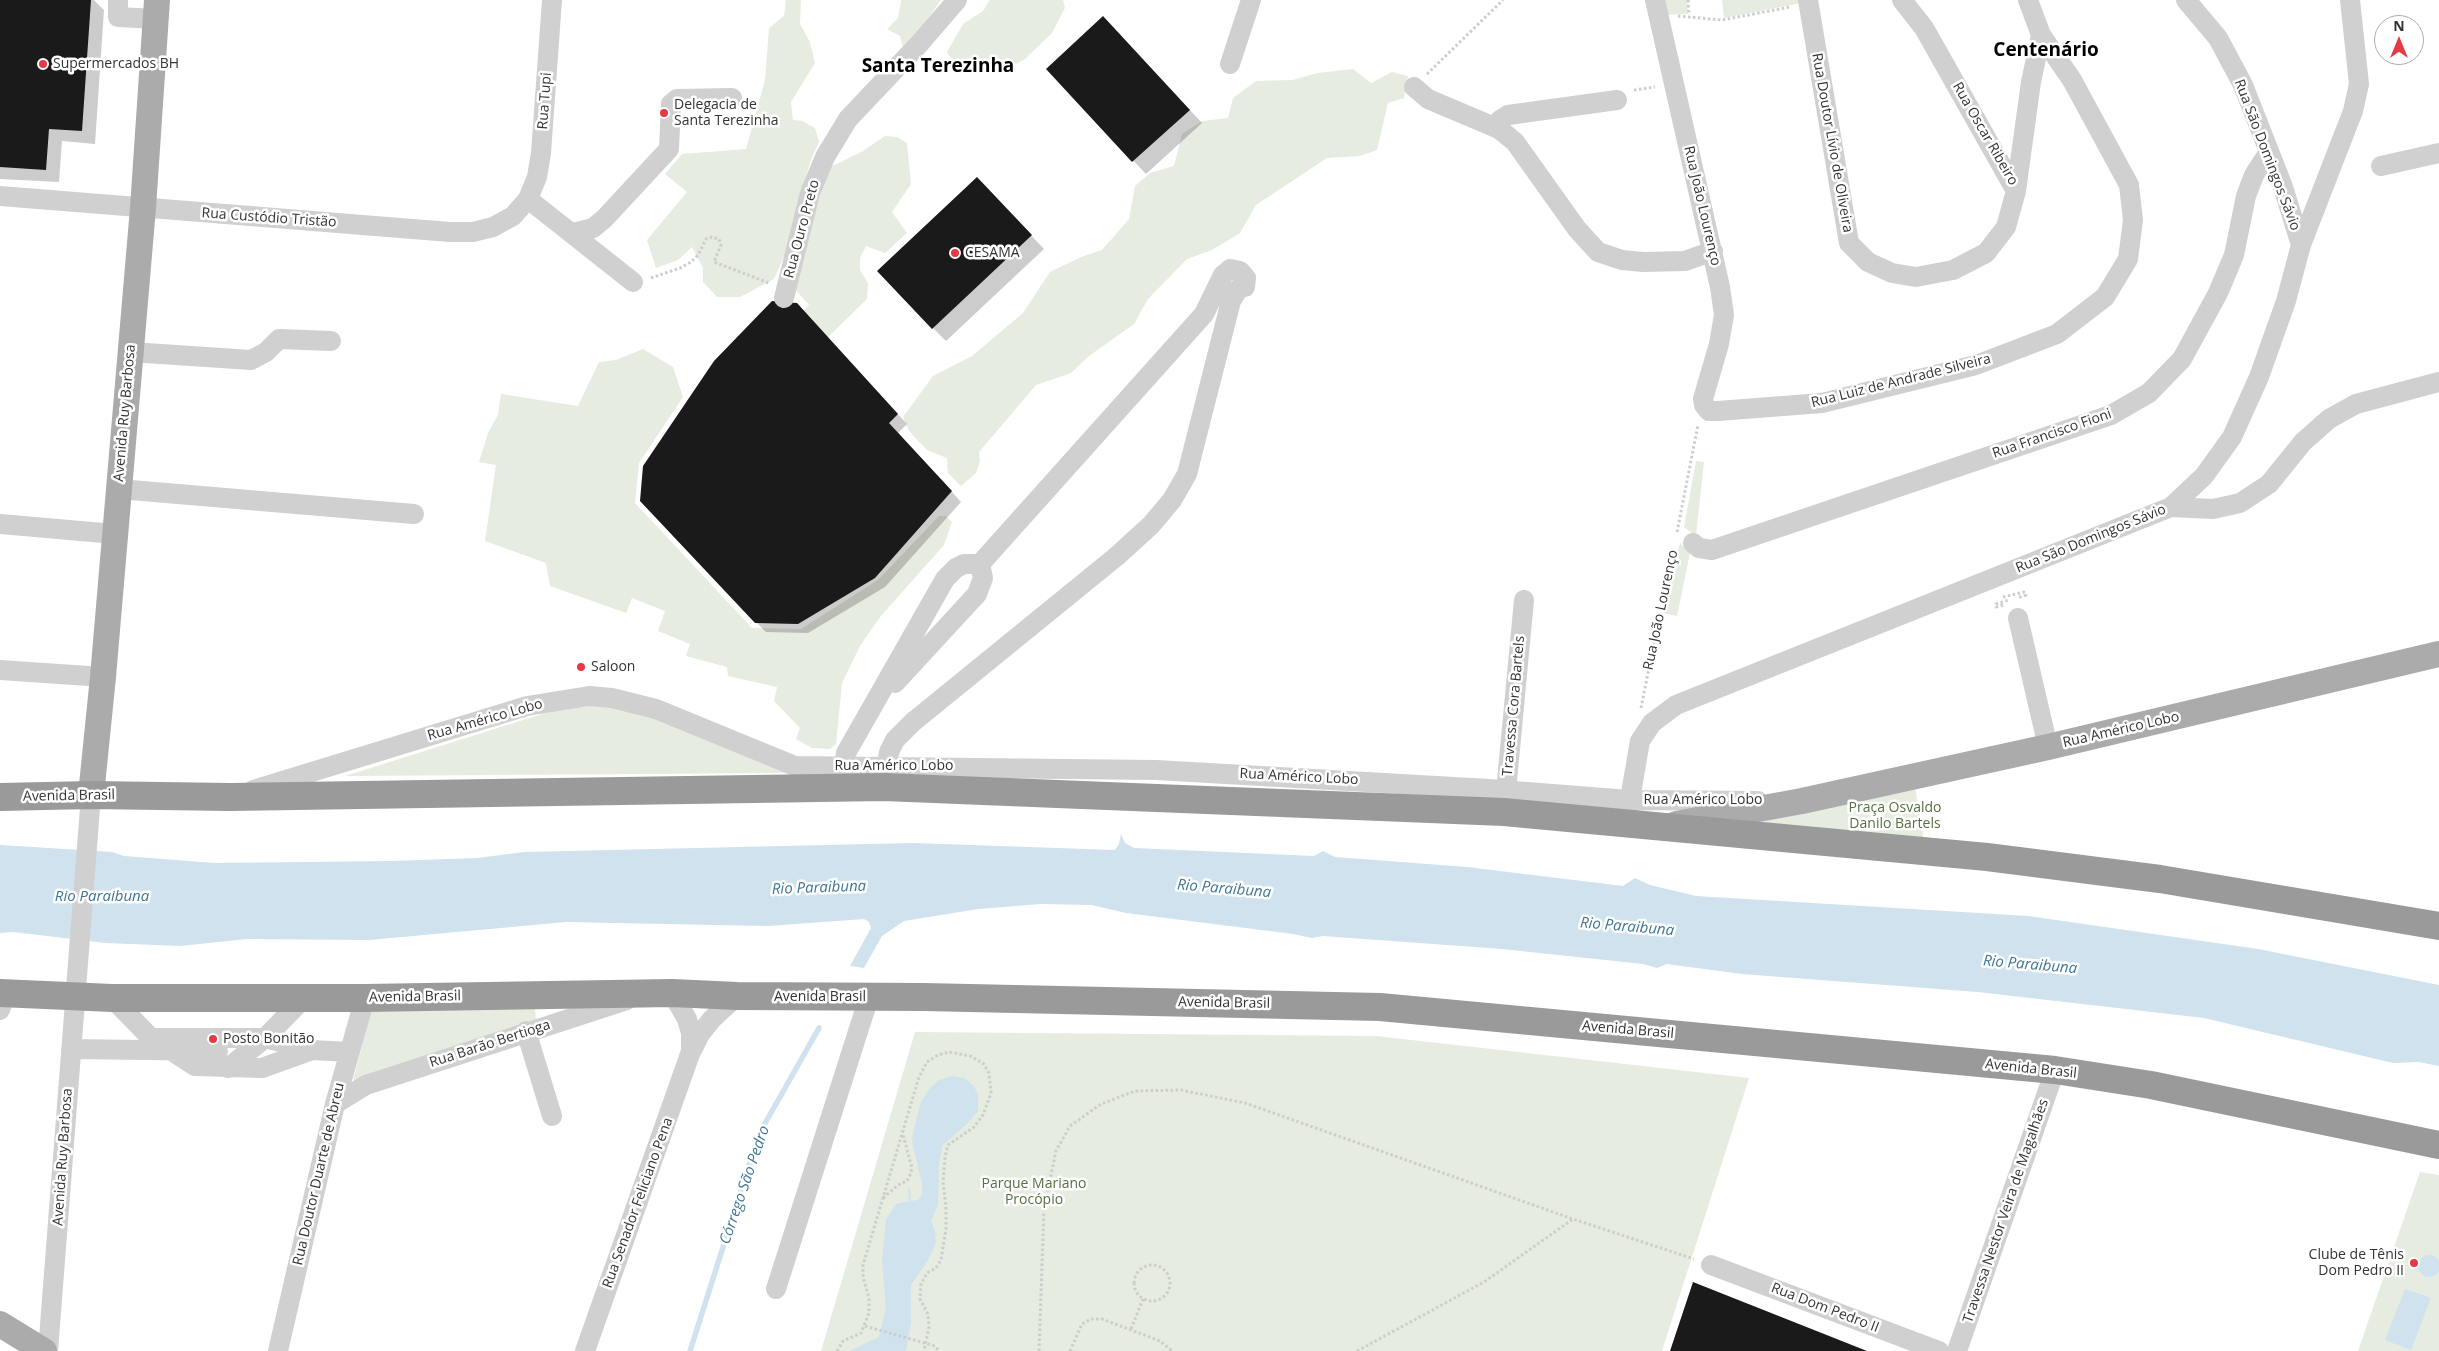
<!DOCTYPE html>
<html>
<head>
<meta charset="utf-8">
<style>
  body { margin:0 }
  #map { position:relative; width:2439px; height:1351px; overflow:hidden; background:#fff; font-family:"Open Sans",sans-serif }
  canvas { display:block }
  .north { position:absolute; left:2374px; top:15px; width:50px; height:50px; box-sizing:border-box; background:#fff; border:1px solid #adadad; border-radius:50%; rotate:0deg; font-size:14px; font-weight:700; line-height:20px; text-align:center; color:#333 }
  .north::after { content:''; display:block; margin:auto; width:18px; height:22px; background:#e63946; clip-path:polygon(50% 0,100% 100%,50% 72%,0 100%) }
</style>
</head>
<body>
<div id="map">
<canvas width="2439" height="1351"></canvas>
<div class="north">N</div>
</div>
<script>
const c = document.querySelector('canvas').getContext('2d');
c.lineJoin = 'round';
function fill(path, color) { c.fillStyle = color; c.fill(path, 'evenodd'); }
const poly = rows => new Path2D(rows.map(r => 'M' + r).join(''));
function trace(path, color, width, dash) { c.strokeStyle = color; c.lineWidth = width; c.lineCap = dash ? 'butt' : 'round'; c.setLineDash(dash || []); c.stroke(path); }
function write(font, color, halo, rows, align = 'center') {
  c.font = font + ' "Open Sans",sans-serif'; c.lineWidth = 5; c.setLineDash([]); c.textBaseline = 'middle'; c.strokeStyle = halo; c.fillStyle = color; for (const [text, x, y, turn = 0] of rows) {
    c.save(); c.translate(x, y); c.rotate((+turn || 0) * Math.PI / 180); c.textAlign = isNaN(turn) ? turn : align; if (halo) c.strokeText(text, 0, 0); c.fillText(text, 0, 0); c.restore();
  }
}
fill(poly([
  [786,0,801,0,800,24,810,42,815,63,791,102,793,120,803,121,815,128,819,142,810,162,789,245,774,279,740,297,717,297,703,282,703,268,692,247,678,260,656,268,647,240,687,192,665,174,682,154,746,149,765,80,769,28,784,16],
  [901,0,941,0,904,51,900,36,887,29,898,18],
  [990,0,1063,0,1065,8,1052,33,1025,59,1005,70,956,67,947,52,963,24,983,11],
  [1663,0,1687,0,1688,14,1664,15],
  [1722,0,1800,0,1801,3,1724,18],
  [1353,69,1371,83,1392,72,1408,76,1404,98,1388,103,1377,150,1360,156,1327,158,1256,205,1240,233,1212,250,1187,259,1148,299,1134,324,1089,356,1071,373,1036,385,979,452,980,461,976,473,961,486,948,473,947,458,927,450,909,431,903,417,933,376,972,356,1023,313,1050,272,1081,257,1102,250,1129,219,1135,186,1150,173,1174,166,1182,134,1202,121,1228,118,1233,98,1256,81,1293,80,1317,73],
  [885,136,897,137,907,143,911,184,892,212,907,233,885,253,866,246,860,258,860,270,868,283,867,299,815,350,792,321,809,305,793,287,807,224,828,166,837,164,863,151],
  [643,349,673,367,683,397,639,463,635,503,752,628,801,629,878,580,939,516,946,516,952,522,944,545,880,617,860,646,842,683,836,744,830,749,812,748,796,739,800,728,774,701,777,687,728,676,727,667,686,656,690,644,658,631,665,611,632,598,626,613,550,586,546,563,485,541,496,465,479,462,488,433,498,415,501,394,578,406,599,362,616,360],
  [1696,461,1704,462,1696,536,1684,527],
  [1680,543,1690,553,1677,616,1663,613],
  [597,705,645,713,796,773,345,776,552,711],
  [1915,786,1924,842,1747,825],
  [535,1008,536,1022,353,1081,371,1010],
  [915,1032,1376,1036,1749,1078,1662,1351,821,1351],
  [2420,1172,2439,1175,2439,1351,2358,1351]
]), '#e6ecdf');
fill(poly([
  [1121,834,1125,843,1134,848,1314,856,1323,851,1335,857,1467,867,1623,886,1635,878,1650,885,1696,896,2028,916,2258,949,2439,985,2439,1066,2419,1062,2393,1063,2204,1018,1978,992,1742,974,1667,964,1657,968,1643,964,1502,949,1323,936,1312,938,1293,934,1126,913,1092,905,1041,904,978,909,904,921,882,936,864,968,850,966,871,928,869,922,864,919,768,926,566,922,369,940,247,939,180,946,106,943,13,932,0,933,0,845,112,852,124,856,214,863,392,861,477,858,525,852,912,843,1115,850,1119,844],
  [952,1076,964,1078,973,1085,978,1094,978,1111,968,1123,942,1146,939,1167,938,1205,931,1221,935,1231,936,1243,928,1260,911,1285,911,1323,906,1351,849,1351,879,1337,886,1308,882,1261,886,1220,896,1204,909,1201,908,1188,910,1188,911,1201,918,1200,922,1194,922,1184,912,1142,913,1133,921,1102,930,1088,939,1080],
  '2418 1266a11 11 0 1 1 22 0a11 11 0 1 1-22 0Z',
  [2405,1289,2431,1298,2411,1350,2385,1340]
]), '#cfe2ee');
fill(poly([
  [0,0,94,0,104,10,95,144,62,141,59,182,0,179],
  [1116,31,1202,123,1146,174,1047,69],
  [990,192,1044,249,946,341,933,328],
  [807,315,907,424,898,433,961,502,885,587,808,633,766,632,756,622]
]), '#0003');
trace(poly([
  [690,1351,759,1134,819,1028]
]), '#cfe2ee', 5.5);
fill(poly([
  [0,0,91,0,82,131,49,129,46,170,0,167],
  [1103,16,1190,110,1132,162,1046,69],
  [977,177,1032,235,932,329,877,271],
  [772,301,797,303,898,414,889,423,952,491,875,578,798,624,755,623,640,501,643,466,714,361],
  [1693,1282,1867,1351,1670,1351]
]), '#1a1a1a');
trace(poly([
  [1688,0,1689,15],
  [1678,16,1722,20,1790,7],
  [1427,74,1503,0],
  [1634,90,1655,87],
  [651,278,680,268,691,262,698,255,706,239,712,237,719,239,721,245,714,262,769,283],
  [1677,532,1698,425],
  [2003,597,2024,592,2026,595,2017,598],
  [2003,605,1996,607,1996,604,2009,600],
  [1641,708,1673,548],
  [883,1198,898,1185,907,1181,910,1175,912,1168,903,1135],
  '1134 1283a18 18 0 1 1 36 0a18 18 0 1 1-36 0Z',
  [865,1326,935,1346,939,1351],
  [1131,1329,1143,1299],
  [837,1351,843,1341,861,1333,869,1313,869,1298,863,1277,863,1265,919,1077,927,1062,938,1055,949,1052,970,1056,983,1063,989,1073,991,1093,983,1115,974,1127,948,1145,945,1157,943,1182,946,1207,946,1229,941,1260,936,1268,927,1273,921,1284,920,1299,928,1314,929,1327,924,1351],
  [1039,1351,1044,1209,1056,1151,1070,1126,1101,1104,1135,1091,1181,1090,1245,1103,1573,1219],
  [1070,1351,1082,1324,1091,1319,1102,1319,1160,1341,1172,1351],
  [1357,1351,1484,1282,1573,1219,1694,1259]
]), '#cdcdcd', 3, [2.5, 2.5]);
trace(poly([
  [118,0,118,17,156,19],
  [1655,0,1720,287,1724,315,1719,344,1703,399,1704,405,1709,411,1718,411,1822,403,1976,365,2057,334,2105,297,2128,259,2133,220,2129,185,2072,80,2041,35,2028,0],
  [1808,0,1849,243,1868,262,1892,273,1916,277,1953,270,1986,253,2006,227,2016,191,2031,82,2041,35],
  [1902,0,1924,28,2016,191],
  [1230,64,1251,0],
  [1414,87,1428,99,1499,129,1515,142,1577,229,1598,252,1622,260,1643,262,1685,261,1713,251],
  [1499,129,1500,120,1508,115,1617,100],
  [2381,166,2439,153],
  [0,196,450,232,473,232,493,227,513,216,528,199,537,177,541,153,552,0],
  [528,199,633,282],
  [573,233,593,228,604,219,669,149,671,104,677,99,732,98],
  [2301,245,2353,111,2359,84,2350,0],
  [784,298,810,193,825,157,848,119,920,43,957,0],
  [131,352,251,360,266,352,279,339,331,341],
  [119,489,414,514],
  [2171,507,2213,509,2240,503,2269,484,2303,442,2329,419,2356,404,2439,382],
  [0,524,115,534],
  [1693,543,1699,548,1712,550,2111,415,2149,393,2182,359,2218,293,2234,255,2246,196,2254,175,2269,152],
  [2018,618,2048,747],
  [0,670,103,677],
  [895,683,977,594,983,578,980,564],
  [794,766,1156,770,1489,789,1629,800,1758,801],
  [849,787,844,765,846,753,945,579,956,568,964,564,980,564,1204,314,1223,275,1230,269,1240,271,1246,278,1245,287,1239,288,1231,301,1187,474,1172,500,1151,525,1117,556,913,722,895,740,889,752,884,787],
  [253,790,527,706,589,696,612,698,656,709,807,771],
  [1505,802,1524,600],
  [1626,822,1640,741,1652,723,1676,705,2171,507,2204,476,2232,437,2259,377,2286,301,2301,245,2283,187,2243,85,2218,38,2186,0],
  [672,993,687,1019,691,1033,691,1052],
  [112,998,151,1038,265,1038,312,1050,350,1052],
  [0,1010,6,993],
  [526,1031,552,1116],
  [71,1049,218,1051],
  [172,1051,195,1066,262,1068,312,1050],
  [228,1068,265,1038,304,998],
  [335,1104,366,1085,627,1000],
  [1711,1265,1939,1351],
  [776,1289,869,997],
  [48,1351,91,795],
  [278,1351,335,1104,365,998],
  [585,1351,690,1054,700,1034,712,1019,737,996],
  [1957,1351,2055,1070]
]), '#d0d0d0', 20);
trace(poly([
  [91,795,103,677,143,208,157,0],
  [1676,824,1802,801,2048,747,2439,654],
  [0,1324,44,1351]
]), '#ababab', 26);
trace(poly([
  [0,797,91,795,230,797,884,787,1504,812,1987,857,2160,879,2439,926],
  [0,993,112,998,365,998,672,993,737,996,924,997,1380,1007,2055,1070,2151,1085,2439,1145]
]), '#9a9a9a', 28);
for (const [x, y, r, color] of [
  [43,64,5,"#e63946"],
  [664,113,5,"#e63946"],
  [955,253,5,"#e63946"],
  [581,667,5,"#e63946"],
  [213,1039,5,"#e63946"],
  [2414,1263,5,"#e63946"]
]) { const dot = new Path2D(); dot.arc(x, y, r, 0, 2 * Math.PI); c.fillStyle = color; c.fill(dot); trace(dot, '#fff', 2); }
write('14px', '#333', '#fff', [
  ["Supermercados BH",53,64],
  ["Delegacia de",674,105],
  ["Santa Terezinha",674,121],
  ["CESAMA",965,253],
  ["Saloon",591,667],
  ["Posto Bonitão",223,1039],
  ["Clube de Tênis",2404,1255,"right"],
  ["Dom Pedro II",2404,1271,"right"]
], 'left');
write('14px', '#333', '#fff', [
  ["Rua Tupi",545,101,-86],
  ["Rua Oscar Ribeiro",1985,134,60],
  ["Rua Doutor Lívio de Oliveira",1832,143,80],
  ["Rua São Domingos Sávio",2267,155,69],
  ["Rua João Lourenço",1702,206,77],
  ["Rua Custódio Tristão",269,218,4],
  ["Rua Ouro Preto",802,229,-75],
  ["Rua Luiz de Andrade Silveira",1901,381,-14],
  ["Avenida Ruy Barbosa",125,413,-85],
  ["Rua Francisco Fioni",2052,434,-19],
  ["Rua São Domingos Sávio",2091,539,-22],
  ["Rua João Lourenço",1661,610,-78],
  ["Travessa Cora Bartels",1514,706,-85],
  ["Rua Américo Lobo",485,720,-16],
  ["Rua Américo Lobo",2121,730,-13],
  ["Rua Américo Lobo",894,766],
  ["Rua Américo Lobo",1299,777,3],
  ["Avenida Brasil",69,796,-1],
  ["Rua Américo Lobo",1703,800],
  ["Avenida Brasil",415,997,-1],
  ["Avenida Brasil",820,997],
  ["Avenida Brasil",1224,1003,1],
  ["Avenida Brasil",1628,1030,5],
  ["Rua Barão Bertioga",490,1044,-18],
  ["Avenida Brasil",2031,1069,6],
  ["Avenida Ruy Barbosa",63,1157,-86],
  ["Rua Doutor Duarte de Abreu",319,1174,-77],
  ["Rua Senador Feliciano Pena",638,1203,-70],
  ["Travessa Nestor Veira de Magalhães",2006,1211,-71],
  ["Rua Dom Pedro II",1825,1308,21]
]);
write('14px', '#56703f', '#fff', [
  ["Praça Osvaldo",1895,808],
  ["Danilo Bartels",1895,824],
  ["Parque Mariano",1034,1184],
  ["Procópio",1034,1200]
]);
write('italic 15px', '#3f7597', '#fff', [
  ["Rio Paraibuna",819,888,-2],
  ["Rio Paraibuna",1224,889,5],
  ["Rio Paraibuna",102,897],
  ["Rio Paraibuna",1627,927,5],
  ["Rio Paraibuna",2030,965,5],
  ["Córrego São Pedro",745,1185,-71]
]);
write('bold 19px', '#000', '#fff', [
  ["Centenário",2046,51],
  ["Santa Terezinha",938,67]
]);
</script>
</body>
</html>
